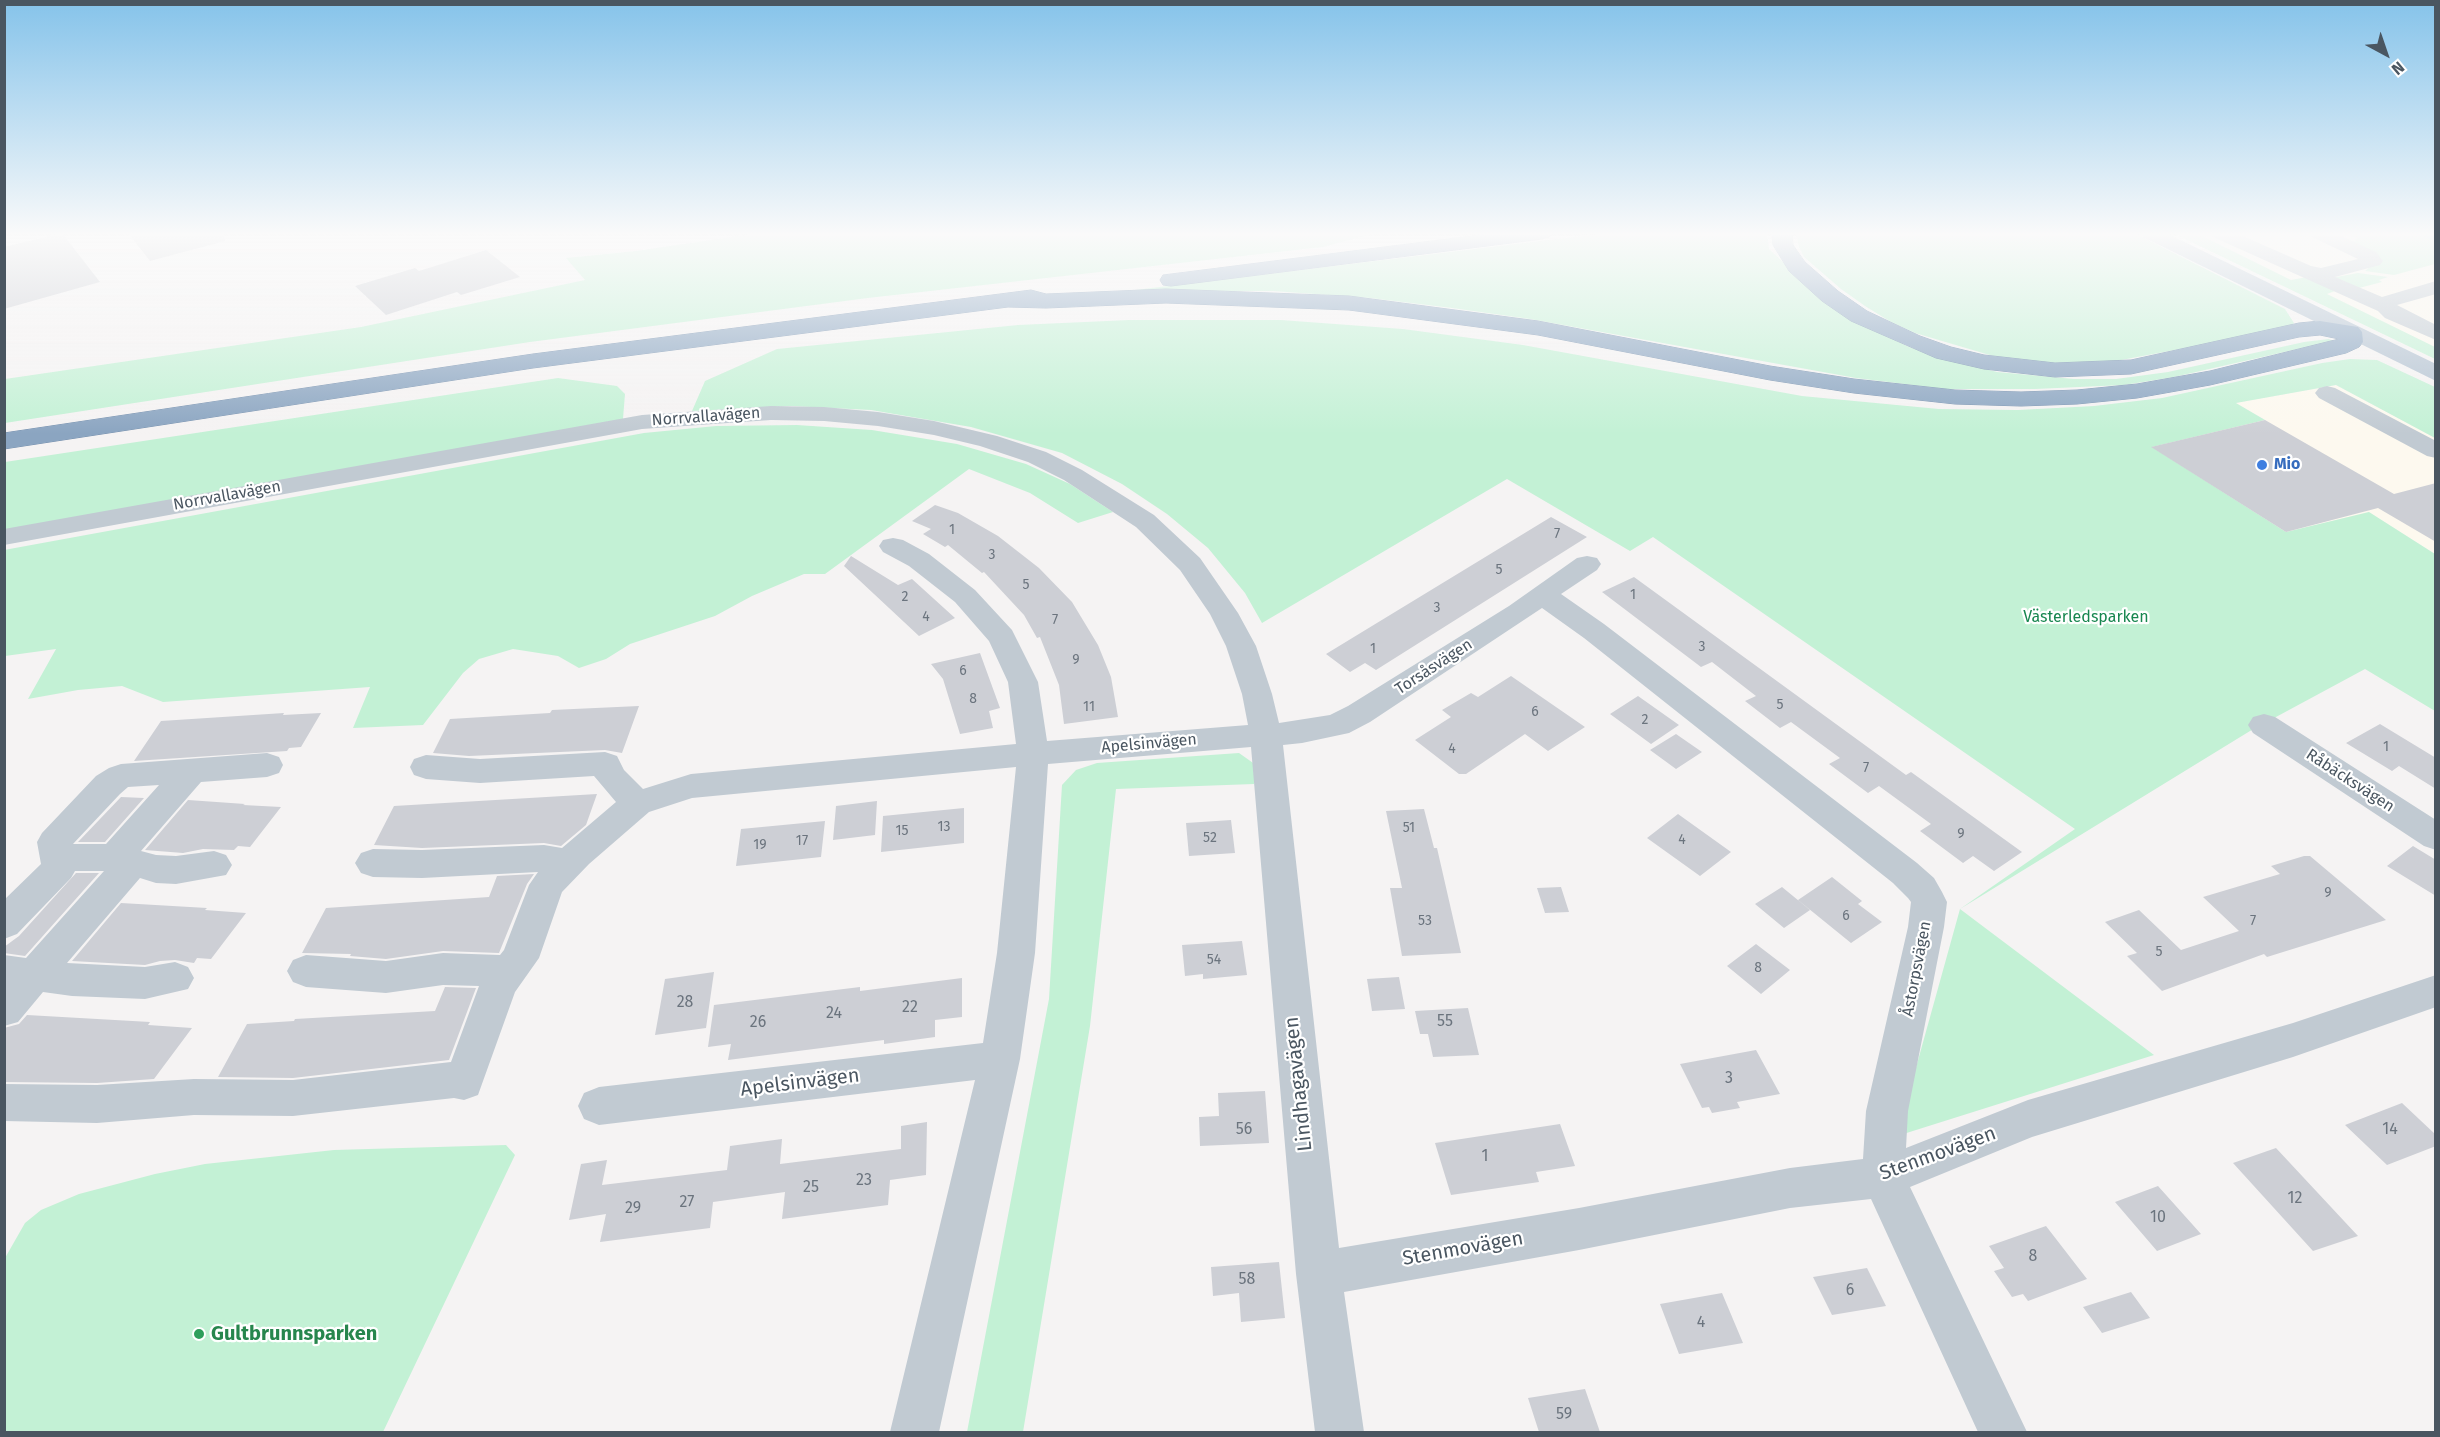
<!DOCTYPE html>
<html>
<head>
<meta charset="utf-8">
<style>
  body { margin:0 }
  #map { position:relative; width:2440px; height:1437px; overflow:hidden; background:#f5f3f3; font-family:"Fira Sans",sans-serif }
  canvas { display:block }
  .frame { position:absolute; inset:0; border:6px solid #4a5661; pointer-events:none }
  .north { position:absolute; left:2356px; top:24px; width:60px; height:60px; -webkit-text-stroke:4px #fff; paint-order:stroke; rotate:140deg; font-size:16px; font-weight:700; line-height:24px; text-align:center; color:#4a5661 }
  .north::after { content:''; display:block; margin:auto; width:21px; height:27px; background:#4a5661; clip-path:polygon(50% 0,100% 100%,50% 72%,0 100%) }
</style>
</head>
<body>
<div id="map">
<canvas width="2440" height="1437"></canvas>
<div class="frame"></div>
<div class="north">N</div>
</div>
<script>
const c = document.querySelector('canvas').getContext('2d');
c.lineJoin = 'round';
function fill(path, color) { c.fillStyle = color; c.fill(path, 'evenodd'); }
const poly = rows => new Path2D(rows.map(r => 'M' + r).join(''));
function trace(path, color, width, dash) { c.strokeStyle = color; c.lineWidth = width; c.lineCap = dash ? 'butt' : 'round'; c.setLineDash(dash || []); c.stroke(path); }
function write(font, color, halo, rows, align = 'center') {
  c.font = font + ' "Fira Sans",sans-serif'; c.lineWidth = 4.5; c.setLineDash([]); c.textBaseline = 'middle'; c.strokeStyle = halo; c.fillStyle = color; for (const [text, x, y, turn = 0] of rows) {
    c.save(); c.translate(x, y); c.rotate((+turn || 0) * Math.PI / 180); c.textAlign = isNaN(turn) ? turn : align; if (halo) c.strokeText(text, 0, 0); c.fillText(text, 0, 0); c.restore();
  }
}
fill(poly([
  [2173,233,2401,233,2435,247,2435,359],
  [2336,385,2435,438,2435,554,2369,512,2286,532,2151,447,2264,419,2235,403]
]), '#fdf9ef');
fill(poly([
  [759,233,1376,233,1323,247,868,298,530,342,5,423,5,379,361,327,585,280,566,258,636,251],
  [1607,233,1767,233,1769,249,1821,297,1854,320,1907,346,1939,357,1997,372,2074,379,2116,379,2168,372,2304,342,2329,339,2333,341,2174,377,2124,385,2035,389,1945,389,1856,378,1530,319,1452,308,1370,298,1273,291,1158,291,1110,293],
  [1796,233,2134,233,2285,309,2294,323,2287,329,2116,361,2051,363,1993,356,1915,333,1891,322,1865,306,1841,289,1804,257,1799,247],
  [2180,233,2204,233,2202,236,2291,280,2307,277,2335,291,2327,294,2435,347,2435,359,2183,238],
  [2345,233,2435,233,2435,264,2394,275,2365,271,2376,262,2351,244,2357,238],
  [2358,273,2388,277,2379,280,2382,282,2359,288,2331,278],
  [1129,320,1281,320,1403,329,1523,345,1802,396,1939,409,2018,410,2094,406,2162,398,2322,363,2350,359,2377,360,2435,387,2435,438,2336,385,2236,403,2265,420,2152,447,2286,532,2369,512,2435,554,2435,711,2365,669,2250,731,1960,909,2154,1055,1897,1136,1960,909,2075,829,1653,537,1630,551,1507,479,1262,623,1245,593,1208,548,1167,514,1122,484,1062,453,971,427,871,410,791,406,692,411,705,381,777,349,1018,325],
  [558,378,617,386,625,394,623,419,5,533,5,462],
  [797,425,872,430,957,444,1026,464,1070,484,1113,512,1078,523,1030,493,969,469,825,574,804,574,752,596,715,616,630,644,606,659,579,668,558,656,513,649,479,659,463,673,423,725,353,728,370,687,163,702,122,686,78,690,28,699,56,649,5,656,4,550,644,433,716,426],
  [1239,753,1256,765,1254,784,1116,789,1090,1026,1023,1432,967,1432,1049,999,1062,785,1076,770,1097,763],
  [506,1145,515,1155,383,1432,5,1432,5,1258,25,1223,41,1210,79,1194,155,1174,205,1164,334,1150]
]), '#c3f1d5');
trace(poly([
  [2422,233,2436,238]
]), '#90daee', 6);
fill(poly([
  [62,233,100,282,4,309,4,247],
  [128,233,224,233,225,241,150,261],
  [486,250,520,277,461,295,457,292,386,315,355,286,415,268,419,271],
  [2265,420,2394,494,2436,483,2436,542,2378,508,2286,532,2151,447],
  [935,505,958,513,998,536,1039,568,1072,602,1098,645,1111,677,1118,717,1064,724,1059,685,1040,637,1037,638,1024,615,984,572,982,573,948,545,945,547,923,534,931,529,912,521],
  [1551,517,1587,537,1376,670,1365,663,1350,672,1326,654],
  [851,556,898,585,912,579,955,618,919,636,844,566],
  [1634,577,1906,775,1911,772,2022,852,1994,871,1973,856,1963,863,1920,831,1931,824,1879,786,1868,793,1829,764,1840,758,1791,722,1780,728,1745,701,1756,696,1712,662,1701,667,1602,592],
  [980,653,1000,708,989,711,993,728,960,734,943,679,931,664],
  [1511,676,1585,727,1548,751,1525,734,1466,774,1459,774,1415,740,1451,717,1442,710,1471,693,1478,697],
  [1638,696,1679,725,1651,744,1610,714],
  [639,706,622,753,605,750,469,756,433,753,450,719,550,713,552,710],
  [284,713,283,715,321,713,301,747,289,748,287,751,134,761,161,721],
  [2380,724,2436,758,2436,789,2399,766,2392,771,2346,743],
  [1676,734,1702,752,1676,769,1650,750],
  [597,794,586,825,561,846,544,843,422,848,374,845,394,806],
  [121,797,144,798,105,842,78,842],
  [188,800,245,804,243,805,281,807,250,847,238,846,234,850,203,849,183,853,145,850],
  [877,801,875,835,833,840,836,806],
  [964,808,964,843,881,852,883,816],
  [1424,809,1434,848,1437,848,1461,953,1402,956,1390,888,1402,888,1386,811],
  [1678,814,1731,852,1700,876,1647,838],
  [1231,820,1235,853,1189,856,1186,823],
  [825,821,821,857,736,866,741,829],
  [2413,846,2436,860,2436,896,2387,866],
  [2304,856,2310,856,2386,920,2267,957,2264,954,2162,991,2127,956,2137,953,2105,922,2139,910,2181,950,2239,931,2203,897,2280,874,2271,866],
  [76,873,99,873,25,956,4,953,4,947,19,936],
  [534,874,527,884,499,953,443,951,386,959,350,956,351,954,302,953,326,908,489,897,497,876],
  [1832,877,1862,901,1858,904,1882,922,1851,943,1798,900],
  [1561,887,1569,912,1545,913,1537,888],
  [1782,887,1810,910,1784,928,1755,904],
  [121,903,207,908,205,910,246,913,211,959,197,958,194,963,175,960,160,961,145,965,72,961],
  [1242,941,1247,975,1203,979,1203,974,1185,976,1182,945],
  [1756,944,1790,970,1761,994,1727,966],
  [714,972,706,1028,655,1035,665,979],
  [1399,977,1405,1009,1372,1011,1367,979],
  [962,978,962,1017,935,1020,935,1037,884,1044,884,1040,728,1060,731,1044,708,1047,714,1005,860,987,860,991],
  [445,987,476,988,449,1060,293,1078,218,1077,247,1024,294,1021,295,1019,435,1011],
  [1468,1008,1479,1055,1433,1057,1428,1034,1420,1034,1415,1011],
  [27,1015,150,1022,148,1025,192,1028,154,1079,97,1083,4,1082,4,1028,19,1024],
  [1756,1050,1780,1094,1737,1102,1740,1108,1712,1113,1709,1107,1702,1108,1680,1064],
  [1265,1091,1269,1143,1200,1146,1199,1117,1219,1116,1218,1093],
  [2402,1103,2436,1135,2436,1146,2387,1165,2345,1125],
  [927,1122,926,1175,890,1180,888,1205,782,1219,785,1192,713,1202,710,1228,600,1242,606,1214,569,1220,581,1164,607,1160,602,1185,727,1170,730,1146,782,1139,780,1164,901,1149,901,1126],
  [1560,1124,1575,1166,1536,1172,1539,1182,1451,1195,1435,1143],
  [2276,1148,2358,1236,2313,1251,2233,1163],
  [2158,1186,2201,1234,2157,1251,2115,1202],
  [2046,1226,2087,1279,2028,1301,2023,1294,2012,1297,1994,1271,2004,1268,1989,1246],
  [1279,1262,1285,1318,1241,1322,1239,1293,1213,1296,1211,1267],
  [1867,1268,1886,1306,1832,1315,1813,1277],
  [2131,1292,2150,1318,2102,1333,2083,1307],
  [1722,1293,1743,1343,1679,1354,1660,1304],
  [1585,1389,1600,1432,1539,1432,1528,1398]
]), '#cdcfd5');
const highway = poly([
  [1495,233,1552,233,1549,237,1542,239,1171,286,1163,285,1160,280,1163,275,1171,274,1495,233],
  [1772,233,1792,233,1793,245,1805,262,1838,291,1867,311,1920,336,1951,347,1984,355,2055,363,2131,360,2299,323,2320,321,2358,327,2362,332,2363,342,2359,347,2346,353,2210,385,2137,398,2077,404,2021,406,1955,404,1854,393,1770,380,1538,335,1349,310,1166,303,1046,308,1008,307,533,368,4,449,4,433,533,354,1031,290,1046,294,1166,289,1349,296,1538,321,1770,366,1854,379,1955,390,2021,392,2077,390,2137,384,2210,371,2339,339,2320,335,2299,337,2131,374,2055,377,1984,369,1936,358,1851,321,1822,301,1789,271,1773,245,1772,233]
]);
trace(highway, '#7690ad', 1);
fill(poly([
  [2210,233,2236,233,2311,266,2321,268,2358,259,2312,237,2309,233,2335,233,2376,252,2383,261,2380,265,2335,277,2382,297,2436,281,2436,294,2397,305,2436,325,2436,340,2385,318,2378,311,2213,237,2210,233],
  [2327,386,2335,388,2436,441,2436,458,2427,456,2319,398,2315,393,2319,388,2327,386],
  [771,406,824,407,878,412,934,421,997,436,1046,452,1082,470,1154,515,1200,558,1238,613,1256,646,1272,694,1279,723,1330,715,1348,706,1509,606,1577,558,1587,556,1597,558,1601,564,1597,570,1561,594,1604,624,1917,863,1934,878,1942,892,1947,902,1944,927,1908,1111,1906,1148,2028,1100,2293,1023,2436,975,2436,1007,2293,1057,2032,1137,1910,1187,2027,1432,1978,1432,1871,1199,1790,1208,1579,1250,1344,1292,1364,1432,1315,1432,1296,1274,1251,747,1048,764,1035,953,1020,1059,939,1432,890,1432,975,1080,599,1125,584,1119,578,1106,584,1093,599,1087,983,1043,997,953,1016,767,692,798,649,812,589,864,562,892,539,958,515,992,478,1095,464,1100,454,1098,293,1116,194,1115,97,1123,4,1121,4,1084,97,1085,194,1079,293,1080,451,1062,479,986,443,985,386,993,306,987,293,982,287,971,293,960,306,955,386,961,443,953,500,955,504,950,529,885,538,872,422,878,373,877,361,873,355,863,361,853,373,849,422,850,544,845,562,848,616,802,594,776,480,783,426,779,414,775,410,767,414,759,426,755,480,759,605,752,617,756,624,770,643,789,691,774,1016,744,1008,682,989,641,955,602,909,566,883,552,879,546,883,540,893,538,903,540,929,554,975,590,1012,630,1038,682,1047,741,1248,725,1242,694,1226,646,1210,614,1180,570,1136,527,1064,480,1028,462,980,446,934,435,878,426,824,421,771,420,642,429,4,545,4,529,642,415,771,406],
  [1542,608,1584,638,1893,883,1908,898,1911,902,1908,927,1866,1111,1863,1159,1790,1168,1579,1208,1339,1248,1283,745,1302,743,1349,733,1370,722,1542,608],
  [2264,714,2275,717,2436,820,2436,850,2424,846,2253,733,2248,725,2253,717,2264,714],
  [267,753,279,757,283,765,279,773,267,777,201,782,141,851,156,855,176,856,214,851,226,855,232,865,226,875,176,884,156,883,140,878,67,963,145,967,175,962,188,967,194,978,188,989,145,999,72,996,43,992,18,1022,4,1026,4,955,26,958,104,871,75,871,71,878,17,934,4,939,4,900,41,864,37,842,42,833,96,776,109,768,121,764,267,753],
  [159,785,106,844,73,844,120,794,128,787,159,785]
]), '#c1cad2');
fill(poly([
  [2140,233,2166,233,2436,364,2436,381,2143,237,2140,233]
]), '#b3c2d1');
fill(highway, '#8ba5c1');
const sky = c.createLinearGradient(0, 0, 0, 434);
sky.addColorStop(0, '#85c3ea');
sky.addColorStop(0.54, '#fafafa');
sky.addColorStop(1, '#fafafa00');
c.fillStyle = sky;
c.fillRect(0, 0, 2440, 434);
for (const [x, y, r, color] of [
  [2262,465,6,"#3f7fe0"],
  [199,1334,6,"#2e9e5b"]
]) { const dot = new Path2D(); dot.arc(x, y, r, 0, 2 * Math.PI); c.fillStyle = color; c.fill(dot); trace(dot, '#fff', 2); }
write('14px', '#6b747e', null, [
  ["1",952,530],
  ["7",1557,534],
  ["3",992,555],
  ["5",1499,570],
  ["5",1026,585],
  ["1",1633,595],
  ["2",905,597],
  ["3",1437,608],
  ["4",926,617],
  ["7",1055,620],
  ["3",1702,647],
  ["1",1373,649],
  ["9",1076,660],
  ["6",963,671],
  ["8",973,699],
  ["5",1780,705],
  ["11",1089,707],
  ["6",1535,712],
  ["2",1645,720],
  ["1",2386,747],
  ["4",1452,749],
  ["7",1866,768],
  ["13",944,827],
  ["51",1409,828],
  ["15",902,831],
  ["9",1961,834],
  ["52",1210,838],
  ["4",1682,840],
  ["17",802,841],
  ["19",760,845],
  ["9",2328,893],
  ["6",1846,916],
  ["53",1425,921],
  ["7",2253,921],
  ["5",2159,952],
  ["54",1214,960],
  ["8",1758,968]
]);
write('16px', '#4a5661', '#fff', [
  ["Norrvallavägen",706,417,-4],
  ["Norrvallavägen",227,496,-10],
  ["Torsåsvägen",1434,667,-33],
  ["Apelsinvägen",1149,744,-5],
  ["Råbäcksvägen",2350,781,33],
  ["Åstorpsvägen",1917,969,-79]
]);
write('bold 16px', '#366cbe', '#fff', [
  ["Mio",2274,465]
], 'left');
write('16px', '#17864f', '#fff', [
  ["Västerledsparken",2086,618]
]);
write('16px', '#6b747e', null, [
  ["28",685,1003],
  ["22",910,1008],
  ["24",834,1014],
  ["55",1445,1022],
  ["26",758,1023],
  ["3",1729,1079],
  ["56",1244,1130],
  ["14",2390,1130],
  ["1",1485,1157],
  ["23",864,1181],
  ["25",811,1188],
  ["12",2295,1199],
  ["27",687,1203],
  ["29",633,1209],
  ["10",2158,1218],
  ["8",2033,1257],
  ["58",1247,1280],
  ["6",1850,1291],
  ["4",1701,1323],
  ["59",1564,1415]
]);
write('20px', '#4a5661', '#fff', [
  ["Apelsinvägen",800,1083,-7],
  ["Lindhagavägen",1299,1084,-96],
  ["Stenmovägen",1938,1154,-20],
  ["Stenmovägen",1463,1249,-10]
]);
write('bold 20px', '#27864d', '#fff', [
  ["Gultbrunnsparken",211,1334]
], 'left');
</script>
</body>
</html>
